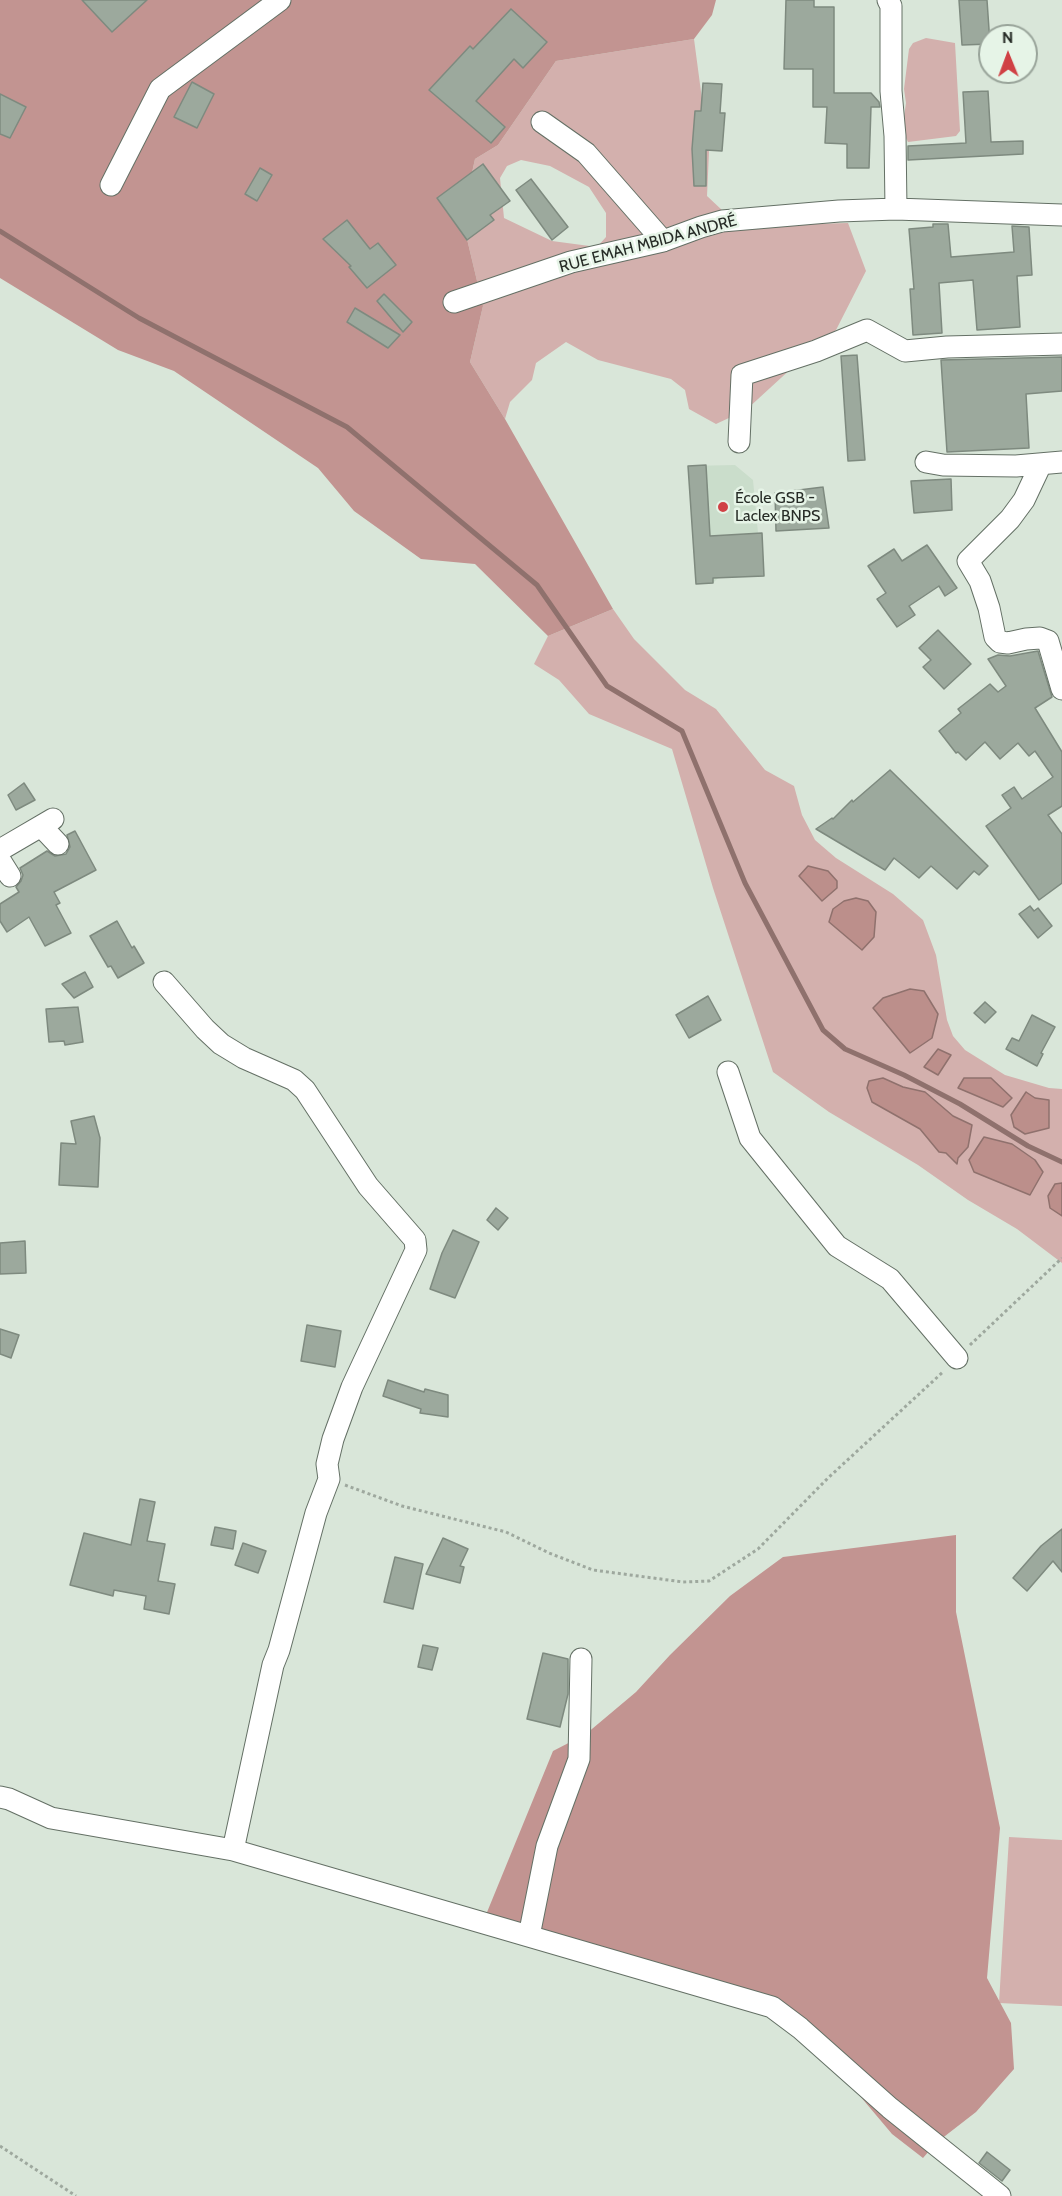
<!DOCTYPE html>
<html>
<head>
<meta charset="utf-8">
<style>
  body { margin:0 }
  #map { position:relative; width:1062px; height:2196px; overflow:hidden; background:#d9e6d9; font-family:Cabin,sans-serif }
  canvas { display:block }
  .north { position:absolute; left:978px; top:24px; width:60px; height:60px; box-sizing:border-box; background:#e6f4e7; border:2px solid #99a49a; border-radius:50%; rotate:359deg; font-size:16px; font-weight:700; line-height:24px; text-align:center; color:#262b26 }
  .north::after { content:''; display:block; margin:auto; width:21px; height:27px; background:#d04145; clip-path:polygon(50% 0,100% 100%,50% 72%,0 100%) }
</style>
</head>
<body>
<div id="map">
<canvas width="1062" height="2196"></canvas>
<div class="north">N</div>
</div>
<script>
const c = document.querySelector('canvas').getContext('2d');
c.lineJoin = 'round';
function fill(path, color) { c.fillStyle = color; c.fill(path, 'evenodd'); }
const poly = rows => new Path2D(rows.map(r => 'M' + r).join(''));
function trace(path, color, width, dash) { c.strokeStyle = color; c.lineWidth = width; c.lineCap = dash ? 'butt' : 'round'; c.setLineDash(dash || []); c.stroke(path); }
function write(font, color, halo, rows, align = 'center') {
  c.font = font + ' Cabin,sans-serif'; c.lineWidth = 5; c.setLineDash([]); c.textBaseline = 'middle'; c.strokeStyle = halo; c.fillStyle = color; for (const [text, x, y, turn = 0] of rows) {
    c.save(); c.translate(x, y); c.rotate((+turn || 0) * Math.PI / 180); c.textAlign = isNaN(turn) ? turn : align; if (halo) c.strokeText(text, 0, 0); c.fillText(text, 0, 0); c.restore();
  }
}
fill(poly([
  [735,465,753,480,758,533,762,533,764,576,718,578,713,583,696,584,688,466]
]), '#caddcb');
fill(poly([
  [926,38,955,43,960,131,956,136,908,142,902,130,906,103,904,89,909,49,913,43],
  [694,39,709,152,707,196,739,226,848,223,866,271,836,330,818,344,746,410,716,424,689,409,685,390,671,379,598,360,566,342,536,363,532,380,510,402,505,419,470,362,483,306,462,218,475,159,498,145,556,61],
  [521,160,550,166,589,187,606,213,606,237,597,247,552,241,504,218,500,178,507,166],
  [613,609,634,639,685,690,716,709,765,770,794,786,802,815,815,840,836,858,893,894,923,920,936,955,947,1020,953,1036,965,1050,1005,1075,1049,1088,1062,1089,1062,1263,1017,1229,968,1200,918,1165,829,1112,773,1072,713,888,672,749,589,714,559,680,534,664,548,636],
  [1009,1837,1062,1840,1062,2006,999,2003]
]), '#d3b0ad');
fill(poly([
  [0,0,716,0,712,15,694,39,556,61,498,145,475,159,462,218,483,306,470,362,505,419,613,609,548,636,475,564,421,559,354,511,318,468,174,371,118,350,0,278],
  [956,1535,956,1612,1000,1828,987,1978,1011,2023,1014,2069,976,2112,936,2143,923,2158,892,2134,817,2045,774,2008,483,1922,553,1751,586,1734,636,1692,670,1655,730,1596,783,1557]
]), '#c29491');
const water = poly([
  [808,866,828,871,837,881,837,888,822,901,799,876,808,866],
  [856,898,868,901,876,912,874,937,862,950,829,922,833,909,844,901,856,898],
  [910,989,924,991,938,1014,932,1038,910,1053,873,1008,883,998,910,989],
  [938,1049,951,1055,938,1075,924,1067,938,1049],
  [883,1078,903,1087,925,1092,953,1116,972,1125,968,1147,958,1158,957,1164,946,1153,939,1152,920,1129,872,1102,867,1088,869,1081,883,1078],
  [964,1078,991,1078,1012,1098,1003,1107,958,1088,964,1078],
  [1026,1092,1035,1098,1049,1100,1049,1128,1025,1134,1014,1127,1011,1115,1026,1092],
  [984,1137,1012,1144,1035,1160,1043,1172,1030,1195,974,1172,969,1160,984,1137],
  [1062,1183,1062,1216,1050,1208,1048,1196,1055,1184,1062,1183]
]);
fill(water, '#bc8f8b');
trace(water, '#8f716d', 1.5);
trace(poly([
  [0,231,139,318,347,427,537,585,607,686,682,731,745,883,823,1030,845,1049,904,1075,960,1104,1028,1146,1062,1162]
]), '#8f716d', 5);
const building = poly([
  [82,0,147,0,112,32,82,0],
  [786,0,814,0,814,7,834,7,834,93,871,93,879,102,880,107,871,107,869,168,847,168,847,144,825,143,827,107,813,107,813,69,784,69,786,0],
  [959,0,987,0,990,44,962,45,959,0],
  [511,9,547,42,523,68,514,59,476,101,505,127,491,143,429,90,470,46,473,49,511,9],
  [192,82,214,94,197,128,174,117,192,82],
  [703,83,722,84,720,113,725,113,722,151,706,150,706,186,694,186,692,149,695,111,701,111,703,83],
  [988,91,991,142,1023,141,1023,154,908,160,908,146,966,143,963,92,988,91],
  [0,94,26,107,10,138,0,134,0,94],
  [483,164,510,201,490,215,494,220,467,240,437,198,483,164],
  [260,168,272,175,257,201,245,194,260,168],
  [531,179,568,227,552,240,516,190,531,179],
  [347,220,370,249,378,243,396,265,367,288,349,267,351,266,323,239,347,220],
  [933,224,948,224,951,257,1014,252,1012,226,1029,227,1032,275,1017,276,1020,327,977,330,973,280,939,283,942,333,913,335,910,289,914,289,909,229,933,227,933,224],
  [384,294,412,322,403,332,377,301,384,294],
  [355,308,400,335,388,348,347,322,355,308],
  [857,355,865,460,848,461,841,356,857,355],
  [1062,357,1062,391,1026,394,1029,448,947,452,941,360,1062,357],
  [706,465,710,536,762,533,764,576,713,578,713,583,696,584,688,466,706,465],
  [951,479,952,510,914,513,911,481,951,479],
  [823,487,829,528,776,531,775,493,823,487],
  [927,545,957,588,945,596,939,586,909,606,915,615,897,627,877,599,886,593,868,566,894,549,902,561,927,545],
  [938,630,971,664,944,689,923,667,931,660,919,648,938,630],
  [1038,651,1052,697,1035,708,1062,752,1062,806,1048,815,1062,834,1062,883,1039,900,986,826,1011,808,1002,795,1014,787,1022,799,1053,777,1035,751,1029,756,1018,743,1000,759,985,742,966,760,958,752,956,753,939,731,961,713,958,709,990,684,998,692,1006,686,988,659,998,655,1010,656,1038,651],
  [890,770,988,866,979,875,974,871,957,889,931,866,919,878,894,858,885,870,816,829,832,818,833,819,852,800,853,802,890,770],
  [24,783,35,800,16,810,8,795,24,783],
  [75,831,96,870,54,892,60,903,56,905,71,933,45,946,29,917,7,932,0,921,0,904,19,892,16,887,21,881,23,875,20,868,47,851,55,856,66,854,70,847,67,835,75,831],
  [1030,906,1034,911,1038,908,1052,926,1038,938,1019,914,1030,906],
  [117,921,132,948,134,946,144,963,118,978,111,966,108,967,90,936,117,921],
  [85,972,93,987,74,998,62,984,85,972],
  [708,996,721,1020,689,1038,676,1015,708,996],
  [985,1002,996,1012,985,1023,974,1013,985,1002],
  [78,1007,83,1042,65,1045,64,1041,49,1042,46,1009,78,1007],
  [1032,1015,1055,1027,1041,1053,1043,1054,1037,1066,1006,1049,1012,1038,1019,1041,1032,1015],
  [94,1116,100,1138,98,1187,59,1185,61,1143,76,1144,71,1121,94,1116],
  [496,1208,508,1218,498,1230,487,1220,496,1208],
  [453,1230,479,1242,455,1298,430,1289,442,1253,453,1230],
  [25,1241,26,1273,0,1274,0,1243,25,1241],
  [307,1325,341,1331,335,1367,301,1361,307,1325],
  [0,1329,19,1335,11,1358,0,1354,0,1329],
  [388,1380,424,1392,425,1389,448,1395,448,1417,420,1413,421,1409,383,1396,388,1380],
  [140,1499,155,1502,147,1541,165,1544,158,1581,175,1584,169,1614,144,1609,146,1596,114,1590,113,1596,70,1585,84,1533,131,1545,140,1499],
  [215,1527,236,1531,233,1549,211,1545,215,1527],
  [1062,1529,1062,1572,1053,1561,1027,1591,1013,1578,1041,1546,1062,1529],
  [443,1538,468,1549,460,1566,464,1567,460,1583,426,1574,443,1538],
  [243,1543,266,1551,258,1573,235,1565,243,1543],
  [395,1557,423,1564,413,1609,384,1602,395,1557],
  [423,1645,438,1648,432,1670,418,1667,423,1645],
  [543,1653,568,1659,568,1694,560,1727,527,1719,543,1653],
  [987,2152,1010,2170,1002,2181,979,2163,987,2152]
]);
fill(building, '#9ca99d');
trace(building, '#7e8a7f', 1.5);
const minor = poly([
  [888,0,891,6,891,91,895,136,896,209],
  [542,122,586,153,663,241],
  [111,185,160,89,280,0],
  [454,302,571,262,663,241,701,227,722,221,839,211,896,209,1062,215],
  [739,442,742,375,816,351,867,330,905,351,947,347,1062,344],
  [926,462,943,465,1016,466,1062,462],
  [1041,464,1024,500,1010,519,968,561,980,581,989,608,995,637,1000,642,1008,643,1026,639,1040,638,1048,641,1062,689],
  [41,826,58,844],
  [0,850,53,819],
  [0,860,10,876],
  [164,982,205,1029,221,1044,244,1058,294,1080,305,1090,368,1186,415,1240,416,1250,352,1387,333,1439,327,1464,329,1479,316,1513,279,1650,273,1665,233,1850],
  [728,1072,750,1138,837,1246,890,1279,957,1358],
  [0,1797,9,1799,51,1818,233,1850,772,2007,800,2028,890,2108,1000,2196],
  [529,1936,547,1846,579,1759,581,1659]
]);
trace(minor, '#647065', 23);
trace(poly([
  [970,1345,1062,1258],
  [345,1485,402,1506,506,1532,549,1553,593,1570,683,1582,709,1581,758,1549,828,1478,944,1371],
  [0,2146,76,2196]
]), '#9ea89e', 3, [3, 3]);
trace(minor, '#fff', 21);
for (const [x, y, r, color] of [
  [723,507,6,"#d04145"]
]) { const dot = new Path2D(); dot.arc(x, y, r, 0, 2 * Math.PI); c.fillStyle = color; c.fill(dot); trace(dot, '#e6f4e7', 2); }
write('16px', '#262b26', '#e6f4e7', [
  ["RUE EMAH MBIDA ANDRÉ",648,244,-15]
]);
write('16px', '#262b26', '#e6f4e7', [
  ["École GSB -",735,498],
  ["Laclex BNPS",735,516]
], 'left');
</script>
</body>
</html>
